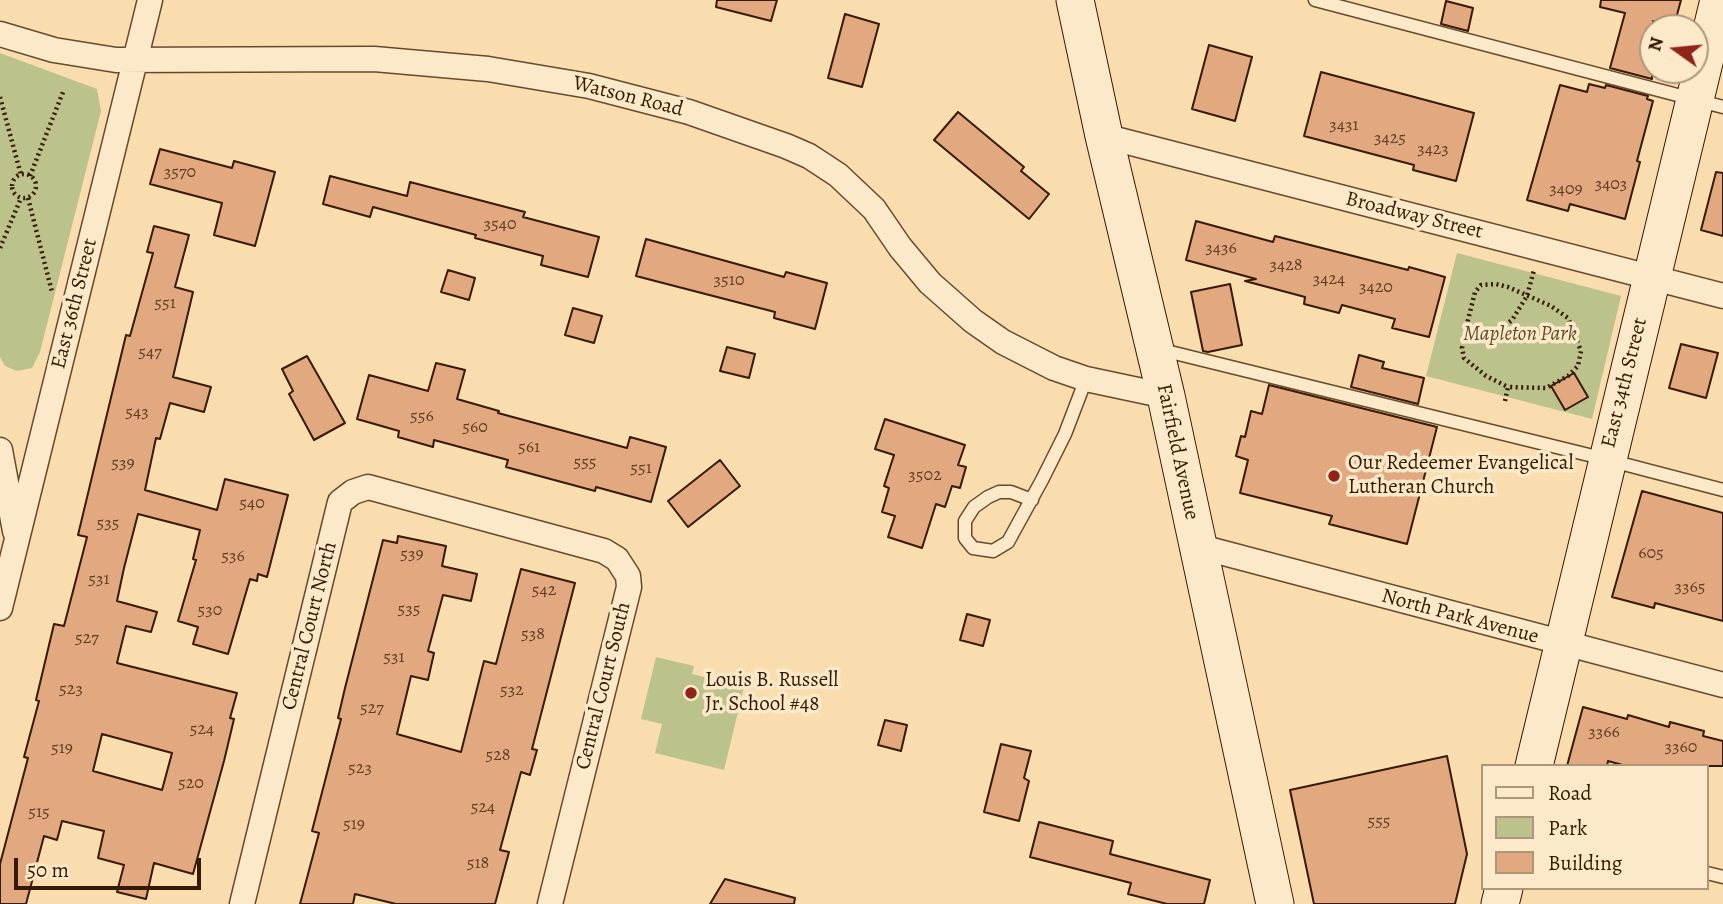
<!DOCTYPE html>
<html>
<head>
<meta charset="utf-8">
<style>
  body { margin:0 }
  #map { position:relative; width:1723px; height:904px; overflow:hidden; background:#faddae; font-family:Alegreya,serif }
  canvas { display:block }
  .legend { position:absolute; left:1481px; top:764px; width:228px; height:126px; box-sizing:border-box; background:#fce9ca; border:2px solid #ad967a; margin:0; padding:9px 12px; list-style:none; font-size:21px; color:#361901 }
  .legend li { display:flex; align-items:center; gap:14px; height:35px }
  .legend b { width:35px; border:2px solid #ad967a }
  .north { position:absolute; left:1639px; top:14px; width:70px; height:70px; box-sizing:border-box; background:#fce9ca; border:2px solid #ad967a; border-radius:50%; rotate:285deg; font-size:19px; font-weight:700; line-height:28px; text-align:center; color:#361901 }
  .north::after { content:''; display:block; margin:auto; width:24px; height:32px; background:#8f2418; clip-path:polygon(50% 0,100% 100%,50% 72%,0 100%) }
  .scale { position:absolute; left:14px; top:858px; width:187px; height:32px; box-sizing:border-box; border:4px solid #361901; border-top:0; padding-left:9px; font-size:21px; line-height:24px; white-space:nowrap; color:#361901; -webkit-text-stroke:5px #fce9ca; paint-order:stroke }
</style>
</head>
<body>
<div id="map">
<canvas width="1723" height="904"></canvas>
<ul class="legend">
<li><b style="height:9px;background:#fce9ca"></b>Road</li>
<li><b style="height:19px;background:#bcc28c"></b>Park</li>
<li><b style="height:19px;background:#e2a981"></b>Building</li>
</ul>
<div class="north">N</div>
<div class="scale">50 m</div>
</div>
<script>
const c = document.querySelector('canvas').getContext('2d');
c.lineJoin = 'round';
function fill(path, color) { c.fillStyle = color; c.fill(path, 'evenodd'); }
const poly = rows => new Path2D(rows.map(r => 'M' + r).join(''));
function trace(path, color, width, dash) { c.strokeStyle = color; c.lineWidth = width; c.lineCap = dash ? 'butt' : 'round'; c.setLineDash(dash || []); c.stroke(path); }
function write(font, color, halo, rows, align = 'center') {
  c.font = font + ' Alegreya,serif'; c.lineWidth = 7; c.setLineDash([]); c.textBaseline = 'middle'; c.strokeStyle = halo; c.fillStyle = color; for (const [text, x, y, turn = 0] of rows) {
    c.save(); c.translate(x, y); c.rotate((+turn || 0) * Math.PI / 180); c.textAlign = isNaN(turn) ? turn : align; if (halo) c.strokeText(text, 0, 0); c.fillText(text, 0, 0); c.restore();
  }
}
fill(poly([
  [0,53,97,89,101,111,40,352,32,368,17,371,5,366,0,357],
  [1457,253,1621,296,1592,419,1426,376],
  [656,657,694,666,692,674,744,687,724,770,655,753,662,724,641,719]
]), '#bcc28c');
const building = poly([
  [717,0,777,0,771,21,716,7,717,0],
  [1601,0,1681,0,1674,26,1653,21,1652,79,1610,68,1625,13,1600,7,1601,0],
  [1446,1,1473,8,1468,31,1441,24,1446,1],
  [845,14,879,24,862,87,828,78,845,14],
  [1209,45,1252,57,1235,121,1192,109,1209,45],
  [1321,72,1474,113,1456,181,1413,170,1414,165,1304,136,1321,72],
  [1589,84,1605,88,1606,85,1648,96,1647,99,1653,101,1637,161,1640,162,1625,219,1570,204,1568,211,1527,200,1560,85,1587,92,1589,84],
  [958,112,1024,167,1021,171,1049,194,1029,219,934,140,958,112],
  [160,149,232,168,234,161,275,172,255,246,214,235,222,203,150,184,160,149],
  [1716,172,1723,173,1723,236,1701,230,1716,172],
  [330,176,407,196,410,182,525,212,523,217,599,237,588,277,541,265,543,256,475,238,476,235,373,207,370,217,323,204,330,176],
  [1196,221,1273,242,1275,236,1408,270,1409,267,1445,277,1429,337,1392,328,1395,319,1342,305,1339,313,1304,304,1305,297,1245,281,1256,279,1186,260,1196,221],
  [154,226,189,235,175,287,193,292,173,377,211,387,204,412,170,403,160,439,156,438,145,490,217,510,225,479,288,495,267,577,258,574,257,581,250,579,228,654,193,644,198,627,178,621,196,560,193,559,200,530,138,514,124,568,117,601,157,612,151,632,126,626,117,663,237,693,230,718,234,719,224,761,193,874,154,863,146,899,117,892,124,865,98,858,104,831,62,821,57,840,44,836,26,904,0,904,0,864,28,758,24,757,39,701,36,700,54,624,64,626,87,537,78,535,126,335,130,336,153,253,147,252,154,226],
  [102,734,172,753,162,790,93,771,102,734],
  [646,239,784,277,786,272,827,283,815,329,774,318,775,312,636,276,646,239],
  [448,270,475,278,469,300,441,292,448,270],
  [1230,284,1242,345,1208,352,1203,351,1191,292,1230,284],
  [573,308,602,316,594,343,565,335,573,308],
  [1681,344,1718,353,1706,398,1669,388,1681,344],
  [727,347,755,354,749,378,720,371,727,347],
  [1359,355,1384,362,1382,368,1424,378,1418,404,1351,387,1359,355],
  [307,356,345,423,314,440,289,394,293,391,282,369,307,356],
  [436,363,465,370,457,399,499,411,498,413,627,448,630,437,666,447,651,502,596,487,595,491,506,467,508,460,434,440,433,447,398,437,399,431,357,419,369,375,428,391,436,363],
  [1574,373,1588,397,1565,410,1551,386,1574,373],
  [1269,385,1437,427,1407,544,1329,524,1332,516,1240,493,1248,460,1236,456,1241,436,1245,437,1251,411,1262,414,1269,385],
  [885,419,965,445,958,465,966,467,960,488,952,486,945,507,936,504,922,548,888,537,895,516,882,512,889,488,884,486,894,455,875,449,885,419],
  [720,460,740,486,688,527,668,501,720,460],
  [1642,491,1723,513,1723,621,1655,603,1654,608,1612,597,1642,491],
  [398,536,446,546,442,566,477,574,471,601,443,595,428,651,434,653,428,680,411,676,397,734,461,752,484,661,496,664,521,569,575,583,532,749,537,750,530,775,521,772,500,850,509,852,495,904,396,904,355,894,353,904,300,904,319,833,312,831,341,719,338,718,345,688,383,540,397,543,398,536],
  [967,614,990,620,983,646,960,640,967,614],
  [1583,707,1627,719,1628,715,1669,727,1670,722,1704,731,1703,736,1723,741,1723,766,1626,766,1608,761,1607,766,1567,766,1583,707],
  [885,720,907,725,901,751,878,745,885,720],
  [1001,744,1031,751,1024,778,1029,781,1019,821,984,812,1001,744],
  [1447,756,1467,854,1455,904,1314,904,1290,790,1447,756],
  [1039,822,1113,841,1110,854,1210,880,1204,904,1167,904,1128,894,1131,883,1030,857,1039,822],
  [725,879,795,898,794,904,710,904,725,879]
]);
fill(building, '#e2a981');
trace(building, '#361901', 2);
const lane = poly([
  [1315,0,1723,107],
  [1158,349,1589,455,1723,490],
  [1032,500,1011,492,999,492,988,497,974,507,965,521,965,538,973,548,993,551,1008,542,1042,480,1065,434,1086,379],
  [1707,873,1723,877]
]);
const street = poly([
  [0,34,54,50,116,60,374,59,488,69,589,86,689,112,786,146,809,156,838,175,874,209,900,247,930,283,973,321,1003,342,1054,368,1086,379,1166,396],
  [1104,136,1723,296],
  [0,450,15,531],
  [1197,546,1723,685],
  [0,608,150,0],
  [242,904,340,502,353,492,368,487,604,551,617,559,628,576,629,587,550,904]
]);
const secondary = poly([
  [1075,0,1104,136,1166,396,1275,904],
  [1534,766,1719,0],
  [1500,904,1504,888]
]);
trace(lane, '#674a2c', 15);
trace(street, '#674a2c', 27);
trace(secondary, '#361901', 39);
trace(poly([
  [0,97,21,175],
  '12 186a12 12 0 1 1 24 0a12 12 0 1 1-24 0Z',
  [30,176,63,92],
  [28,198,52,292],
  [0,248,21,198],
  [1464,340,1496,332,1512,320,1527,296,1534,270],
  [1505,401,1508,387,1546,388,1568,376,1578,366,1581,351,1568,318,1551,306,1508,287,1496,284,1481,285,1475,292,1468,320,1462,348,1464,358,1486,376,1508,387]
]), '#361901', 4.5, [2, 3.5]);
trace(lane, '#fce9ca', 12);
trace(street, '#fce9ca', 24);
trace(secondary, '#fce9ca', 37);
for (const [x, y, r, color] of [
  [1334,476,7,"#8f2418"],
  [691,693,7,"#8f2418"]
]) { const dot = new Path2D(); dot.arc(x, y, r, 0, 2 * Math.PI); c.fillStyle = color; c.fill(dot); trace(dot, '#fce9ca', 2.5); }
write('18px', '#613d21', null, [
  ["3431",1344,126],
  ["3425",1390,139],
  ["3423",1433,150],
  ["3570",180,173],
  ["3403",1611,185],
  ["3409",1566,190],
  ["3540",500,225],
  ["3436",1221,249],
  ["3428",1286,266],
  ["3424",1329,280],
  ["3510",729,281],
  ["3420",1376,288],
  ["551",165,304],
  ["547",150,353],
  ["543",137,413],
  ["556",422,417],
  ["560",475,428],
  ["561",529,448],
  ["555",585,463],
  ["539",123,464],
  ["551",641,469],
  ["3502",925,476],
  ["540",252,504],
  ["535",108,524],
  ["605",1651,554],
  ["539",412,555],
  ["536",233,557],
  ["531",99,580],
  ["3365",1690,588],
  ["542",544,591],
  ["535",409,610],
  ["530",210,611],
  ["538",533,635],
  ["527",87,639],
  ["531",394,658],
  ["523",71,690],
  ["532",512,691],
  ["527",372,709],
  ["524",202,730],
  ["3366",1604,733],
  ["3360",1681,748],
  ["519",62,749],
  ["528",498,756],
  ["523",360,769],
  ["520",191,784],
  ["524",483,808],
  ["515",39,813],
  ["555",1379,822],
  ["519",354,825],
  ["518",478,864]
]);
write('21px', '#361901', '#fce9ca', [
  ["Watson Road",628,97,14],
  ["Broadway Street",1414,216,14],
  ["East 36th Street",75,304,-76],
  ["East 34th Street",1625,383,-76],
  ["Fairfield Avenue",1177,452,78],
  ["North Park Avenue",1460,617,15],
  ["Central Court North",310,626,-76],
  ["Central Court South",604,686,-76]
]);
write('italic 21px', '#5e4c2b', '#fce9ca', [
  ["Mapleton Park",1520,335]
]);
write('21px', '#361901', '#fce9ca', [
  ["Our Redeemer Evangelical",1348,464],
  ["Lutheran Church",1348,488],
  ["Louis B. Russell",705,681],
  ["Jr. School #48",705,705]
], 'left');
</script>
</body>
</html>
